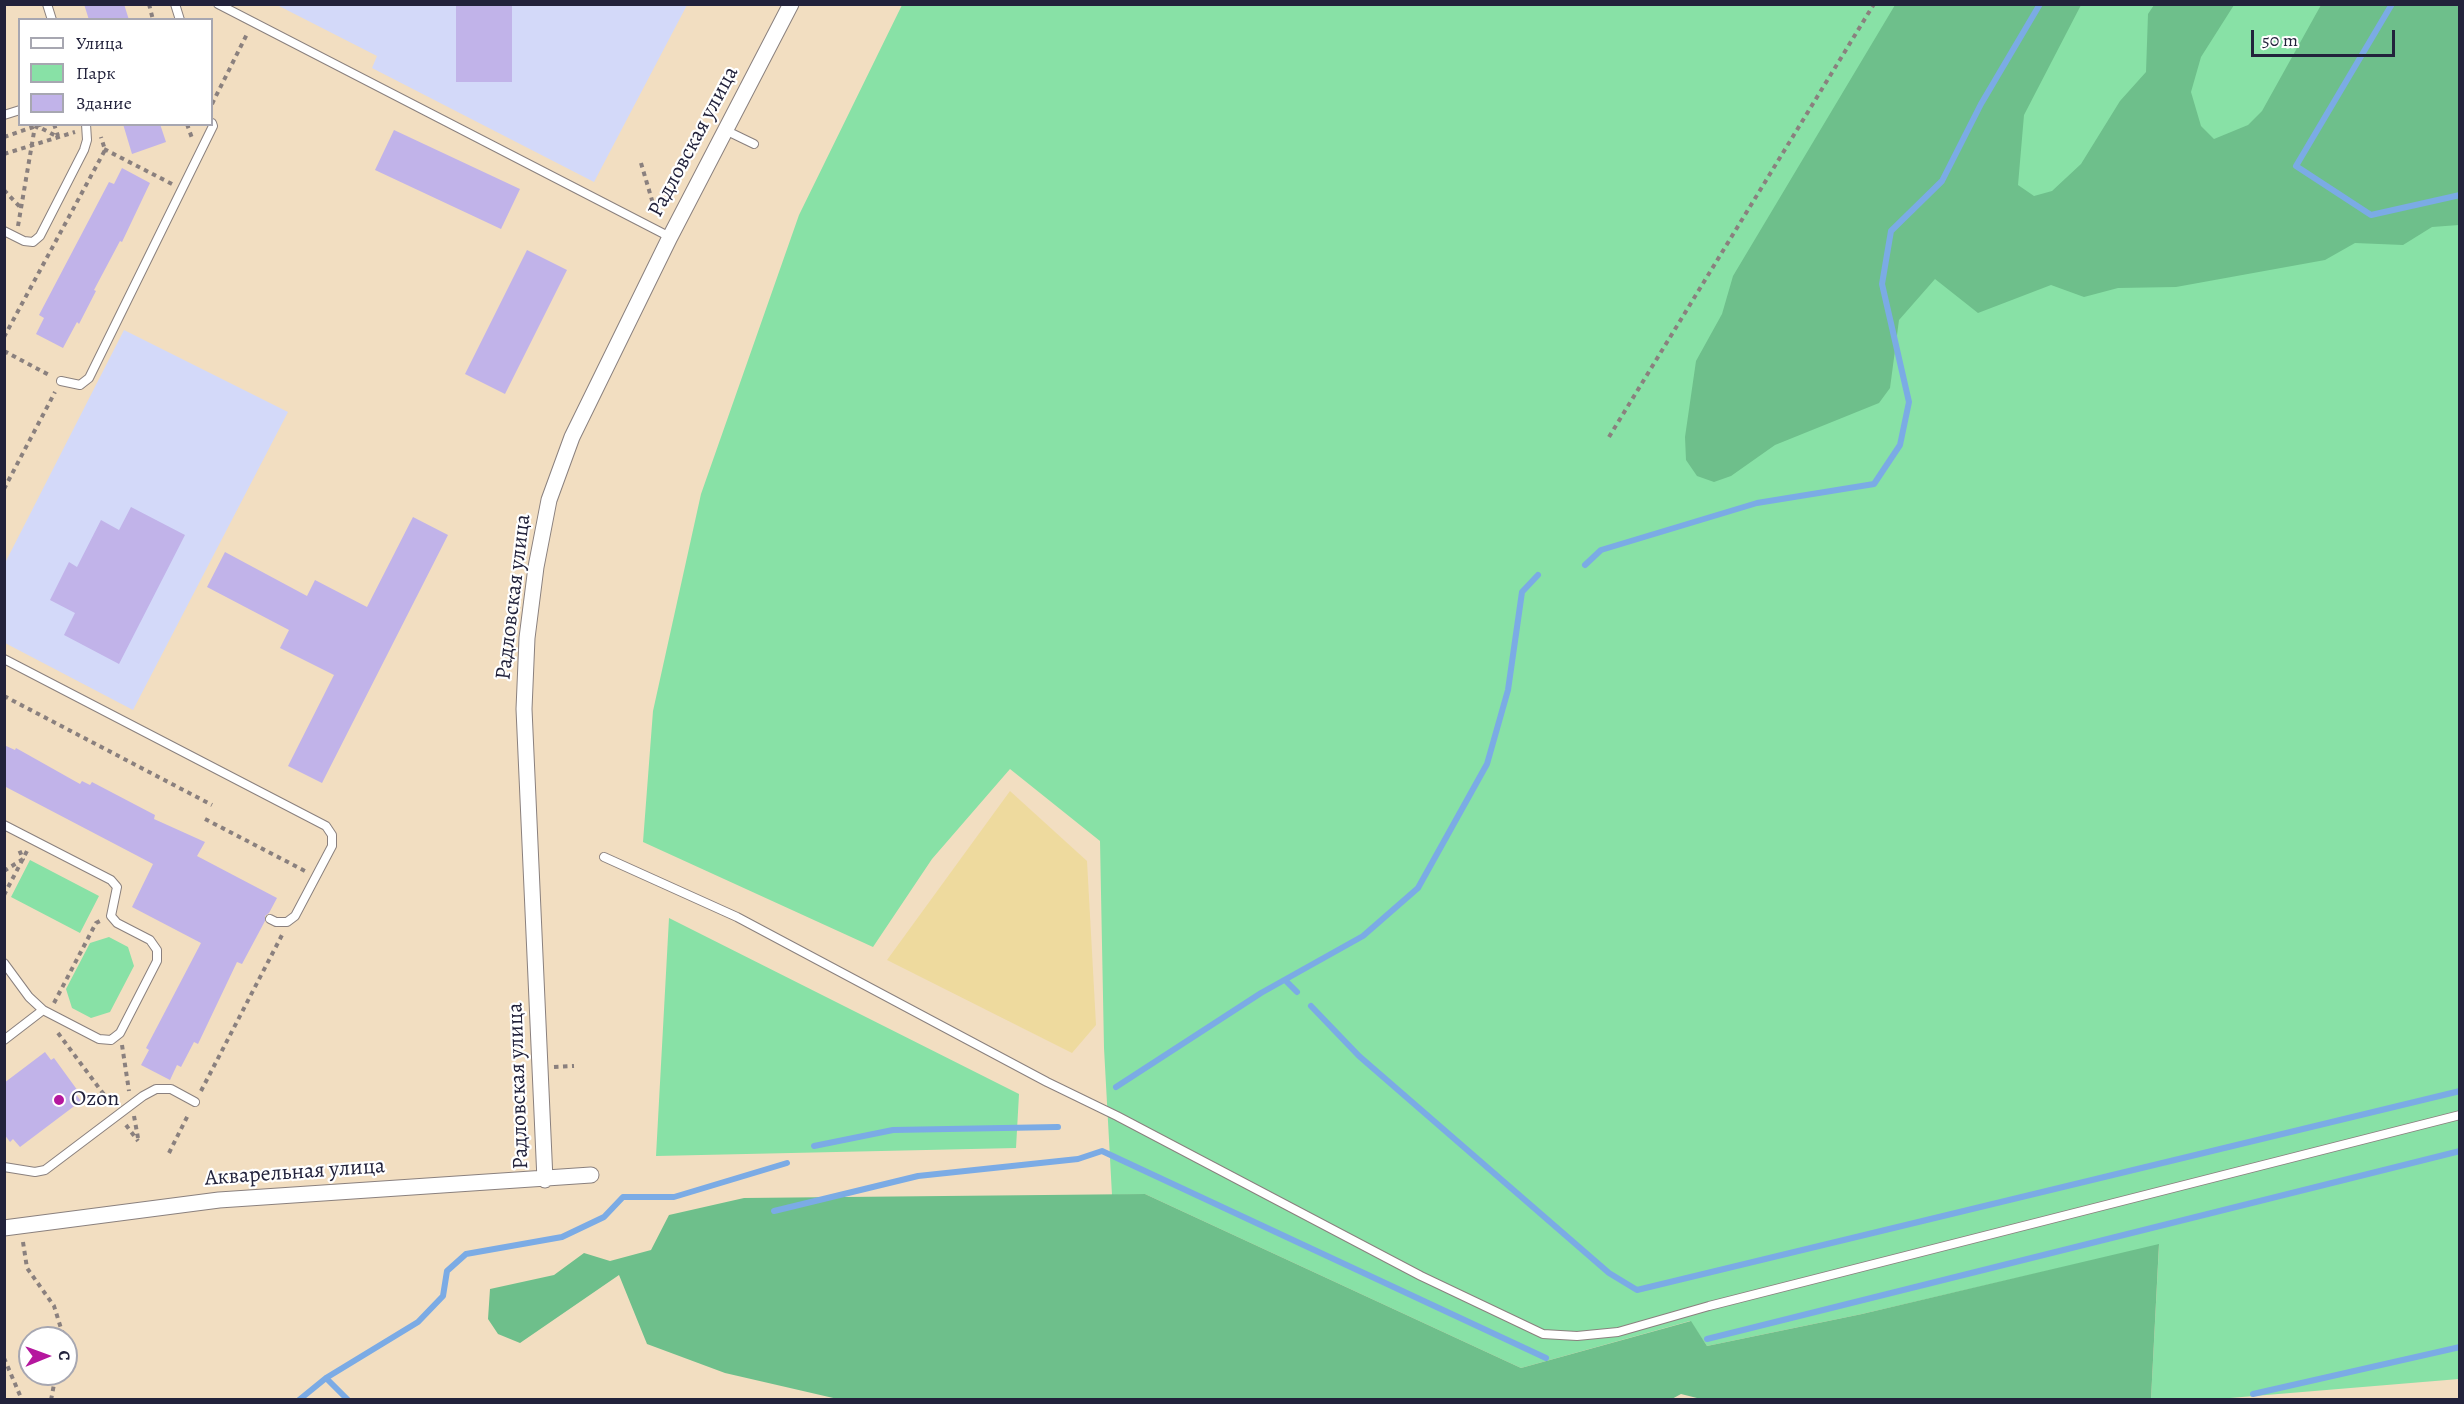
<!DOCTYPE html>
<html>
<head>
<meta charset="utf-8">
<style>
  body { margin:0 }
  #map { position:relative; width:2464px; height:1404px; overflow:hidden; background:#f2dec1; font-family:Alegreya,serif }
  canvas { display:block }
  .frame { position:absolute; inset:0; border:6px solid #22223b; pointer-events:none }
  .legend { position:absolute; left:18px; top:18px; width:195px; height:108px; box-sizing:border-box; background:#fff; border:2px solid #a7a7b1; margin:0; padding:8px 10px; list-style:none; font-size:18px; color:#22223b }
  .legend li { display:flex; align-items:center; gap:12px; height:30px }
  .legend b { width:30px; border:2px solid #a7a7b1 }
  .north { position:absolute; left:18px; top:1326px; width:60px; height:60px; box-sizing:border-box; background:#fff; border:2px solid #a7a7b1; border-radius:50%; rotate:89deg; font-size:16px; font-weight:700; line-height:24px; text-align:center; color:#22223b }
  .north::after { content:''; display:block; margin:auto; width:21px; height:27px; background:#b5179e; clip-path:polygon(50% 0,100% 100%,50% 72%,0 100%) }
  .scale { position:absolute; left:2251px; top:30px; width:144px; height:27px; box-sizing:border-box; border:3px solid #22223b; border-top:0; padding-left:8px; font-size:18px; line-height:21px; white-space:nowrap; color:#22223b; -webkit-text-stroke:4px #fff; paint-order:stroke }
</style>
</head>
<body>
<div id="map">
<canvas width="2464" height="1404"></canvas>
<div class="frame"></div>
<ul class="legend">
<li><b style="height:8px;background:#fff"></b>Улица</li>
<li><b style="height:16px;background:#88e1a6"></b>Парк</li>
<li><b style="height:16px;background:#c1b3e9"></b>Здание</li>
</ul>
<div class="north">С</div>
<div class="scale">50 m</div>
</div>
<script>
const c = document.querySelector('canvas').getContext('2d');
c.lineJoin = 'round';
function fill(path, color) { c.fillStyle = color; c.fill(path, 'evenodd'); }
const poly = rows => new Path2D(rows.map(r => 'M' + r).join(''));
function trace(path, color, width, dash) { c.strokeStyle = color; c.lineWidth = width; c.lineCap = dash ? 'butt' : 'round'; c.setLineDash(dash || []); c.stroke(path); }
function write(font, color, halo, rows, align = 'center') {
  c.font = font + ' Alegreya,serif'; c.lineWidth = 4.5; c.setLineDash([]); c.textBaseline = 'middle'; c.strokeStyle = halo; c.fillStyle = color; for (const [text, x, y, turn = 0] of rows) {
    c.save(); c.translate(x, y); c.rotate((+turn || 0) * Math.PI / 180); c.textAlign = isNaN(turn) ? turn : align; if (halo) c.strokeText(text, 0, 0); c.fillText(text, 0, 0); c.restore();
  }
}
fill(poly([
  [277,5,687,5,594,182,372,68,377,56],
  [124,330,288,412,133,710,5,643,4,565]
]), '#d3d9f9');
fill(poly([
  [902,5,2459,5,2459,1379,2218,1399,2151,1399,2159,1245,1862,1314,1707,1346,1690,1321,1521,1368,1145,1194,1112,1195,1104,1048,1100,841,1010,769,932,859,873,947,643,842,653,711,701,494,799,215],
  [30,860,99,896,80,933,11,897],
  [669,918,1019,1094,1016,1148,656,1156],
  [109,937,128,947,134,966,110,1012,91,1018,72,1008,66,989,90,943]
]), '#88e1a6');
fill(poly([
  [1895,5,2081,5,2024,115,2018,185,2034,196,2052,191,2081,164,2120,101,2146,72,2148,14,2154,5,2234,5,2201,57,2191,92,2201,126,2214,139,2248,125,2262,111,2321,5,2459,5,2459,225,2432,227,2403,245,2355,243,2325,260,2176,287,2118,288,2084,297,2051,285,1978,313,1935,279,1899,320,1890,388,1879,403,1775,445,1731,476,1714,482,1697,476,1686,460,1685,437,1696,361,1722,314,1733,276],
  [1145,1194,1521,1368,1691,1321,1707,1346,1862,1314,2159,1244,2151,1399,1705,1400,1681,1394,1670,1400,842,1400,725,1373,647,1344,619,1275,520,1343,498,1334,488,1319,490,1289,554,1275,584,1253,610,1261,651,1250,669,1215,744,1198]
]), '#6ebf8b');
fill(poly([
  [1010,791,1087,861,1096,1025,1072,1053,887,960]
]), '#eeda9e');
trace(poly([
  [2392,4,2296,166,2371,215,2460,195],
  [1585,565,1601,550,1757,503,1874,484,1900,445,1909,402,1882,284,1891,231,1942,181,1981,104,2040,4],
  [1285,980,1297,992],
  [1311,1006,1359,1056,1609,1273,1637,1290,2460,1091],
  [1116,1087,1261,993,1363,936,1418,888,1487,764,1508,690,1522,592,1538,575],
  [814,1146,893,1130,1058,1127],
  [774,1211,918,1176,1078,1159,1102,1151,1546,1358],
  [1707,1339,2460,1151],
  [326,1378,348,1400],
  [2253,1394,2460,1347],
  [299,1400,326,1378,418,1322,443,1296,447,1271,466,1254,562,1237,604,1217,623,1197,674,1197,787,1163]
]), '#7babe5', 6);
fill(poly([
  [84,4,124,4,129,20,89,20],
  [456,4,512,4,512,82,456,82],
  [123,124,160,124,166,142,132,154],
  [394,130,520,189,501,229,375,170],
  [122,168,150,183,122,242,120,241,94,290,96,291,79,324,77,322,63,348,36,334,44,318,39,315,109,182,114,184],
  [527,250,567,270,505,394,465,374],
  [131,507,185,535,119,664,64,635,75,613,50,600,69,562,77,567,101,520,119,530],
  [413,517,448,535,322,783,288,766,334,675,280,648,289,630,207,587,225,552,307,596,315,580,367,607],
  [4,745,15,750,16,748,80,784,82,781,90,785,92,782,155,815,154,819,205,842,197,856,277,898,269,913,265,916,265,921,242,964,237,962,198,1044,194,1042,181,1067,177,1065,170,1080,141,1065,149,1050,146,1048,201,943,132,907,153,864,4,786],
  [45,1052,51,1060,54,1058,78,1091,75,1093,81,1101,20,1147,13,1139,10,1142,4,1134,4,1083]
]), '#c1b3e9');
const service = poly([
  [47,4,52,20],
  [175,4,180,20],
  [218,4,670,237],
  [4,115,20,110],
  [725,130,754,144],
  [4,231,24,241,33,242,40,236,84,150,87,140,86,124],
  [61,381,80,385,89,378,213,126,212,123],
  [4,659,326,826,332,835,332,846,295,916,287,922,276,922,270,919],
  [4,825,111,880,117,887,111,916,117,923,150,940,157,950,157,961,120,1033,111,1040,99,1039,43,1010,29,997,4,963],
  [604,857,737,917,1047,1082,1117,1116,1421,1276,1543,1334,1577,1336,1618,1332,1709,1306,2460,1115],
  [4,1040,43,1010],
  [4,1167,35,1172,45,1170,143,1096,156,1089,171,1089,195,1102]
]);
const minor = poly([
  [545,1180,524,709,527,638,536,567,549,500,572,437,670,237,791,4],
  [4,1228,219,1200,591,1175]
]);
trace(service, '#8a807e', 10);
trace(minor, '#8a807e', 17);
trace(poly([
  [149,4,153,20],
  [212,104,248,32],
  [54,124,58,136],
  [187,124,193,141],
  [4,137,42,124],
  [104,149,172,184],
  [4,154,75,132],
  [641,163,654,207],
  [4,190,20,207],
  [18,226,34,132,37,126,58,137],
  [4,337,105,150,101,137],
  [4,351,51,376],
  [1609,437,1874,4],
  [4,489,55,392],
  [4,696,212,805],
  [205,819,305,871],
  [4,871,23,859,18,847],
  [4,895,27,851],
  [54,1003,96,923,100,921],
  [58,1033,111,1104],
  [122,1045,129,1091],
  [554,1067,574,1066],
  [201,1091,282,935],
  [134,1116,138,1138],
  [126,1125,138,1141],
  [169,1153,189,1113],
  [23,1242,27,1268,54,1306,64,1338],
  [4,1358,22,1400],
  [51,1400,56,1374]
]), '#8a807e', 4, [4.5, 4.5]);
trace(service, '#fff', 8);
trace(minor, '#fff', 15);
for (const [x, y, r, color] of [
  [59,1100,6,"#b5179e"]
]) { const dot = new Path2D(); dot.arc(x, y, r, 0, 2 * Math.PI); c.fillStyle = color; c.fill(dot); trace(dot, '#fff', 2); }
write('22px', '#22223b', '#fff', [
  ["Радловская улица",694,142,-62],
  ["Радловская улица",514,597,-83],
  ["Радловская улица",519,1086,-92],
  ["Акварельная улица",295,1173,-4]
]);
write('22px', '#22223b', '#fff', [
  ["Ozon",71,1100]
], 'left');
</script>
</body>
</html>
